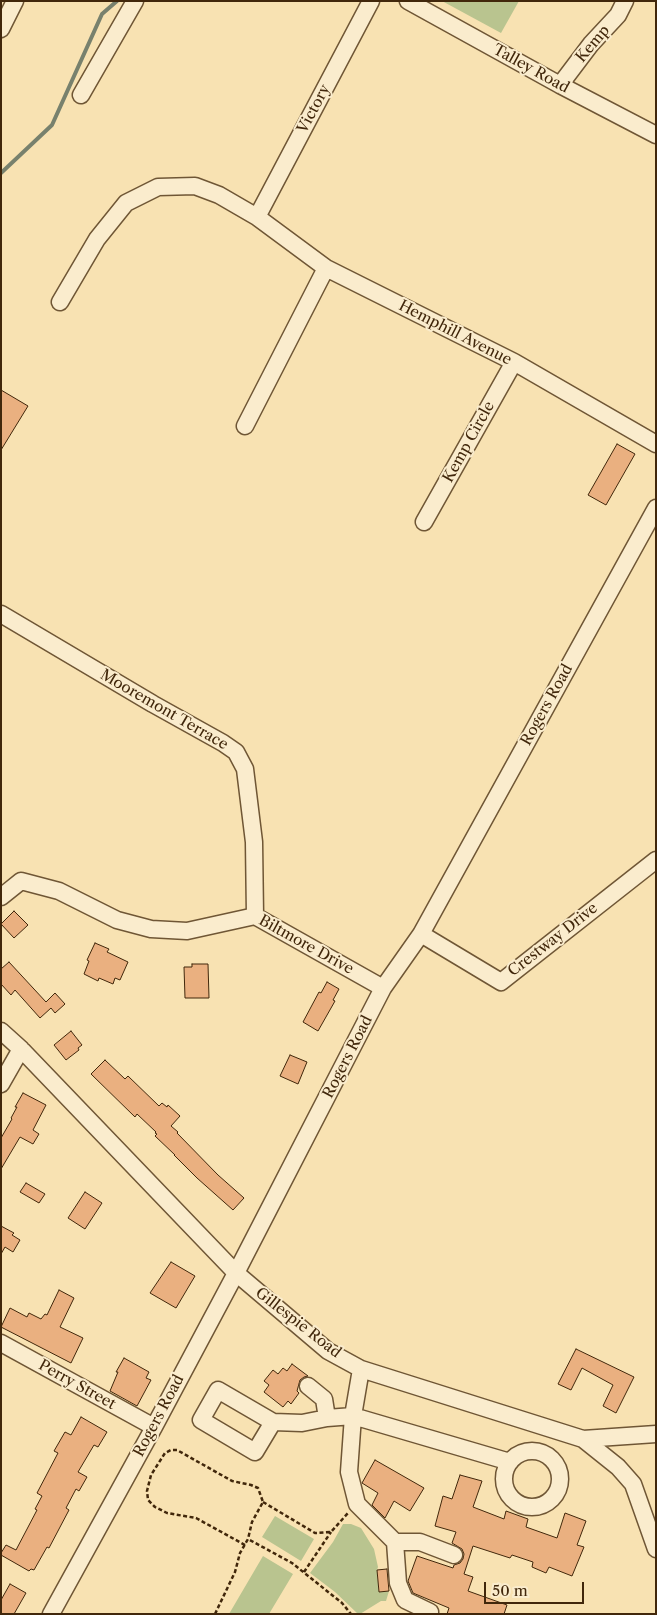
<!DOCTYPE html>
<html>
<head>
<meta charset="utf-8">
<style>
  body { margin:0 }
  #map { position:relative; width:657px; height:1615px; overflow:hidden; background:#f8e2b2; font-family:"Libre Caslon Text",serif }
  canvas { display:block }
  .frame { position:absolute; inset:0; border:2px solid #41270b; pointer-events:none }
  .scale { position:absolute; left:484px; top:1582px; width:100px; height:22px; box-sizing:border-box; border:2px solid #41270b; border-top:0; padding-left:6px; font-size:15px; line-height:18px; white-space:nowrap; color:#41270b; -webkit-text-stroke:4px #faeccd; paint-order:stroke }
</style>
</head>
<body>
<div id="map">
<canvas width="657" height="1615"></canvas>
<div class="frame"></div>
<div class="scale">50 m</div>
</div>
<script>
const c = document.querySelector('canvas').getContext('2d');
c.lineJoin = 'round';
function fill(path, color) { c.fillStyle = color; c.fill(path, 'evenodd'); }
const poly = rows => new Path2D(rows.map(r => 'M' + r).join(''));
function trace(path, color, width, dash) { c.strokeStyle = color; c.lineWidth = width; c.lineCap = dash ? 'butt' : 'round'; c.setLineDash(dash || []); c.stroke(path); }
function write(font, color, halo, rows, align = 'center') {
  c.font = font + ' "Libre Caslon Text",serif'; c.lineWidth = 4; c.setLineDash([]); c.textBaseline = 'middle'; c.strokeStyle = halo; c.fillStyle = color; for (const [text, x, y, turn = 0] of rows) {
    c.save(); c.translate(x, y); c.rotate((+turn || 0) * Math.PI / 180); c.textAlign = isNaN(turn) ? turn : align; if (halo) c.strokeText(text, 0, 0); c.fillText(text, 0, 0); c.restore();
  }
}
fill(poly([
  [442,1,519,1,501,33],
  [275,1516,314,1539,301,1561,262,1537],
  [343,1524,351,1524,361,1528,374,1549,378,1567,377,1570,379,1592,389,1591,386,1601,381,1601,360,1614,358,1614,335,1592,310,1573,333,1542],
  [263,1556,293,1574,269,1614,229,1614]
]), '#b9c48f');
trace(poly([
  [1,173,52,125,102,14,117,1]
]), '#78816d', 4);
const building = poly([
  [1,390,28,406,1,450,1,390],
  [617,444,635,454,606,505,588,495,617,444],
  [14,911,28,925,14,938,1,924,14,911],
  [95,943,109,949,107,952,128,962,120,980,115,978,113,984,99,978,98,981,84,974,89,961,87,960,95,943],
  [9,962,46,1002,55,993,65,1004,55,1013,51,1008,40,1018,15,990,11,995,1,984,1,969,9,962],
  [192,964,208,964,209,998,185,998,184,967,192,967,192,964],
  [327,982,339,989,333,1000,335,1001,318,1031,303,1022,319,992,321,993,327,982],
  [71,1031,82,1045,78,1048,79,1050,66,1060,54,1045,71,1031],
  [290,1055,307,1062,298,1084,280,1076,290,1055],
  [105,1060,125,1079,128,1076,159,1106,162,1103,167,1107,168,1105,180,1116,171,1126,178,1132,177,1133,218,1175,244,1198,233,1210,197,1178,174,1155,175,1155,155,1136,157,1134,155,1133,156,1132,137,1114,135,1117,91,1074,105,1060],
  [23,1093,46,1105,33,1130,39,1134,33,1144,20,1137,1,1169,1,1138,12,1119,11,1118,17,1107,15,1107,23,1093],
  [26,1183,45,1194,39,1203,20,1192,26,1183],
  [85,1192,102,1203,85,1229,68,1218,85,1192],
  [1,1226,14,1233,12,1235,20,1240,13,1252,5,1247,1,1254,1,1226],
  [171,1262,195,1276,176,1308,150,1293,171,1262],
  [59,1290,74,1298,60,1327,83,1338,71,1363,1,1327,10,1308,27,1317,29,1313,41,1319,45,1314,47,1315,59,1290],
  [576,1349,634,1377,616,1413,603,1406,613,1385,582,1368,571,1390,558,1384,576,1349],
  [124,1358,149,1372,146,1378,151,1380,137,1406,110,1391,118,1372,116,1372,124,1358],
  [292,1364,308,1376,304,1377,300,1380,297,1391,299,1393,291,1404,288,1401,283,1407,264,1392,269,1385,264,1381,273,1370,278,1374,283,1368,287,1371,292,1364],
  [81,1417,107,1432,98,1447,94,1445,78,1472,87,1477,79,1491,76,1489,66,1508,69,1510,49,1548,47,1547,34,1570,31,1569,29,1571,1,1555,1,1553,6,1545,16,1550,37,1510,35,1509,42,1496,37,1493,58,1453,54,1451,65,1432,71,1435,81,1417],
  [375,1460,424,1488,410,1511,394,1501,385,1518,372,1505,378,1493,362,1483,375,1460],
  [460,1475,482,1481,473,1507,504,1519,506,1511,528,1519,526,1527,557,1538,565,1513,586,1521,577,1545,584,1547,572,1576,549,1567,546,1573,532,1567,533,1562,512,1555,510,1558,473,1546,464,1574,473,1577,468,1591,507,1605,504,1614,447,1614,449,1608,413,1593,408,1581,417,1556,453,1568,454,1565,460,1563,463,1559,464,1554,462,1549,452,1543,456,1532,435,1526,443,1496,452,1499,460,1475],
  [387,1569,389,1591,379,1592,377,1570,387,1569],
  [10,1584,26,1593,14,1614,1,1614,1,1600,10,1584]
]);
fill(building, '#eab080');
trace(building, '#41270b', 1);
const minor = poly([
  [408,1,560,85,656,135],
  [1,29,15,1],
  [560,85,591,44,618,15,625,1],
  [81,95,135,1],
  [257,217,371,1],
  [60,302,97,239,126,203,158,187,195,186,219,195,257,217,326,268,514,362,656,444],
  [245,426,326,268],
  [424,522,514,362],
  [1,614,153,704,223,743,236,752,245,769,254,842,255,916],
  [1,897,21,881,59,891,117,920,151,929,187,931,255,916,383,988],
  [421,934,501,982,656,860],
  [1,1031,21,1049,236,1273,328,1351,361,1369,583,1439,618,1467,633,1484,656,1549],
  [1,1084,21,1049],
  [1,1343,154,1427],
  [361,1369,353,1416,510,1462],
  [308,1386,324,1399,327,1418],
  [273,1422,255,1452,201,1420,218,1390,273,1422,302,1423,327,1418,353,1416,349,1472,357,1504,395,1542,398,1583,405,1600,430,1612],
  [583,1439,656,1434],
  '504 1479a28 28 0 1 1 56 0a28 28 0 1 1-56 0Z',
  [395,1542,420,1542,454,1555],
  [51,1614,154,1427,236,1273,383,988,421,934,656,508]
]);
trace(minor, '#6f5635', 19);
trace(poly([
  [263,1502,315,1533,331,1532,348,1513],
  [245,1545,196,1518,167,1513,155,1507,148,1500,147,1491,151,1475,165,1453,171,1450,177,1450,232,1481,251,1485,258,1488,263,1502,252,1522,248,1539],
  [304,1572,331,1532],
  [215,1614,235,1572,240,1553,248,1539,292,1563,342,1603,351,1614]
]), '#41270b', 2.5, [4, 2.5]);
trace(minor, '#faeccd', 16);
write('15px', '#41270b', '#faeccd', [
  ["Kemp",593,44,-50],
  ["Talley Road",531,69,29],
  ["Victory",314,109,-62],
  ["Hemphill Avenue",455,333,27],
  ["Kemp Circle",469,442,-61],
  ["Rogers Road",547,705,-61],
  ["Mooremont Terrace",164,710,30],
  ["Crestway Drive",553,940,-38],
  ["Biltmore Drive",306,945,29],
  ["Rogers Road",348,1057,-63],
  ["Gillespie Road",298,1323,38],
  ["Perry Street",77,1385,29],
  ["Rogers Road",159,1416,-62]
]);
</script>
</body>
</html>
